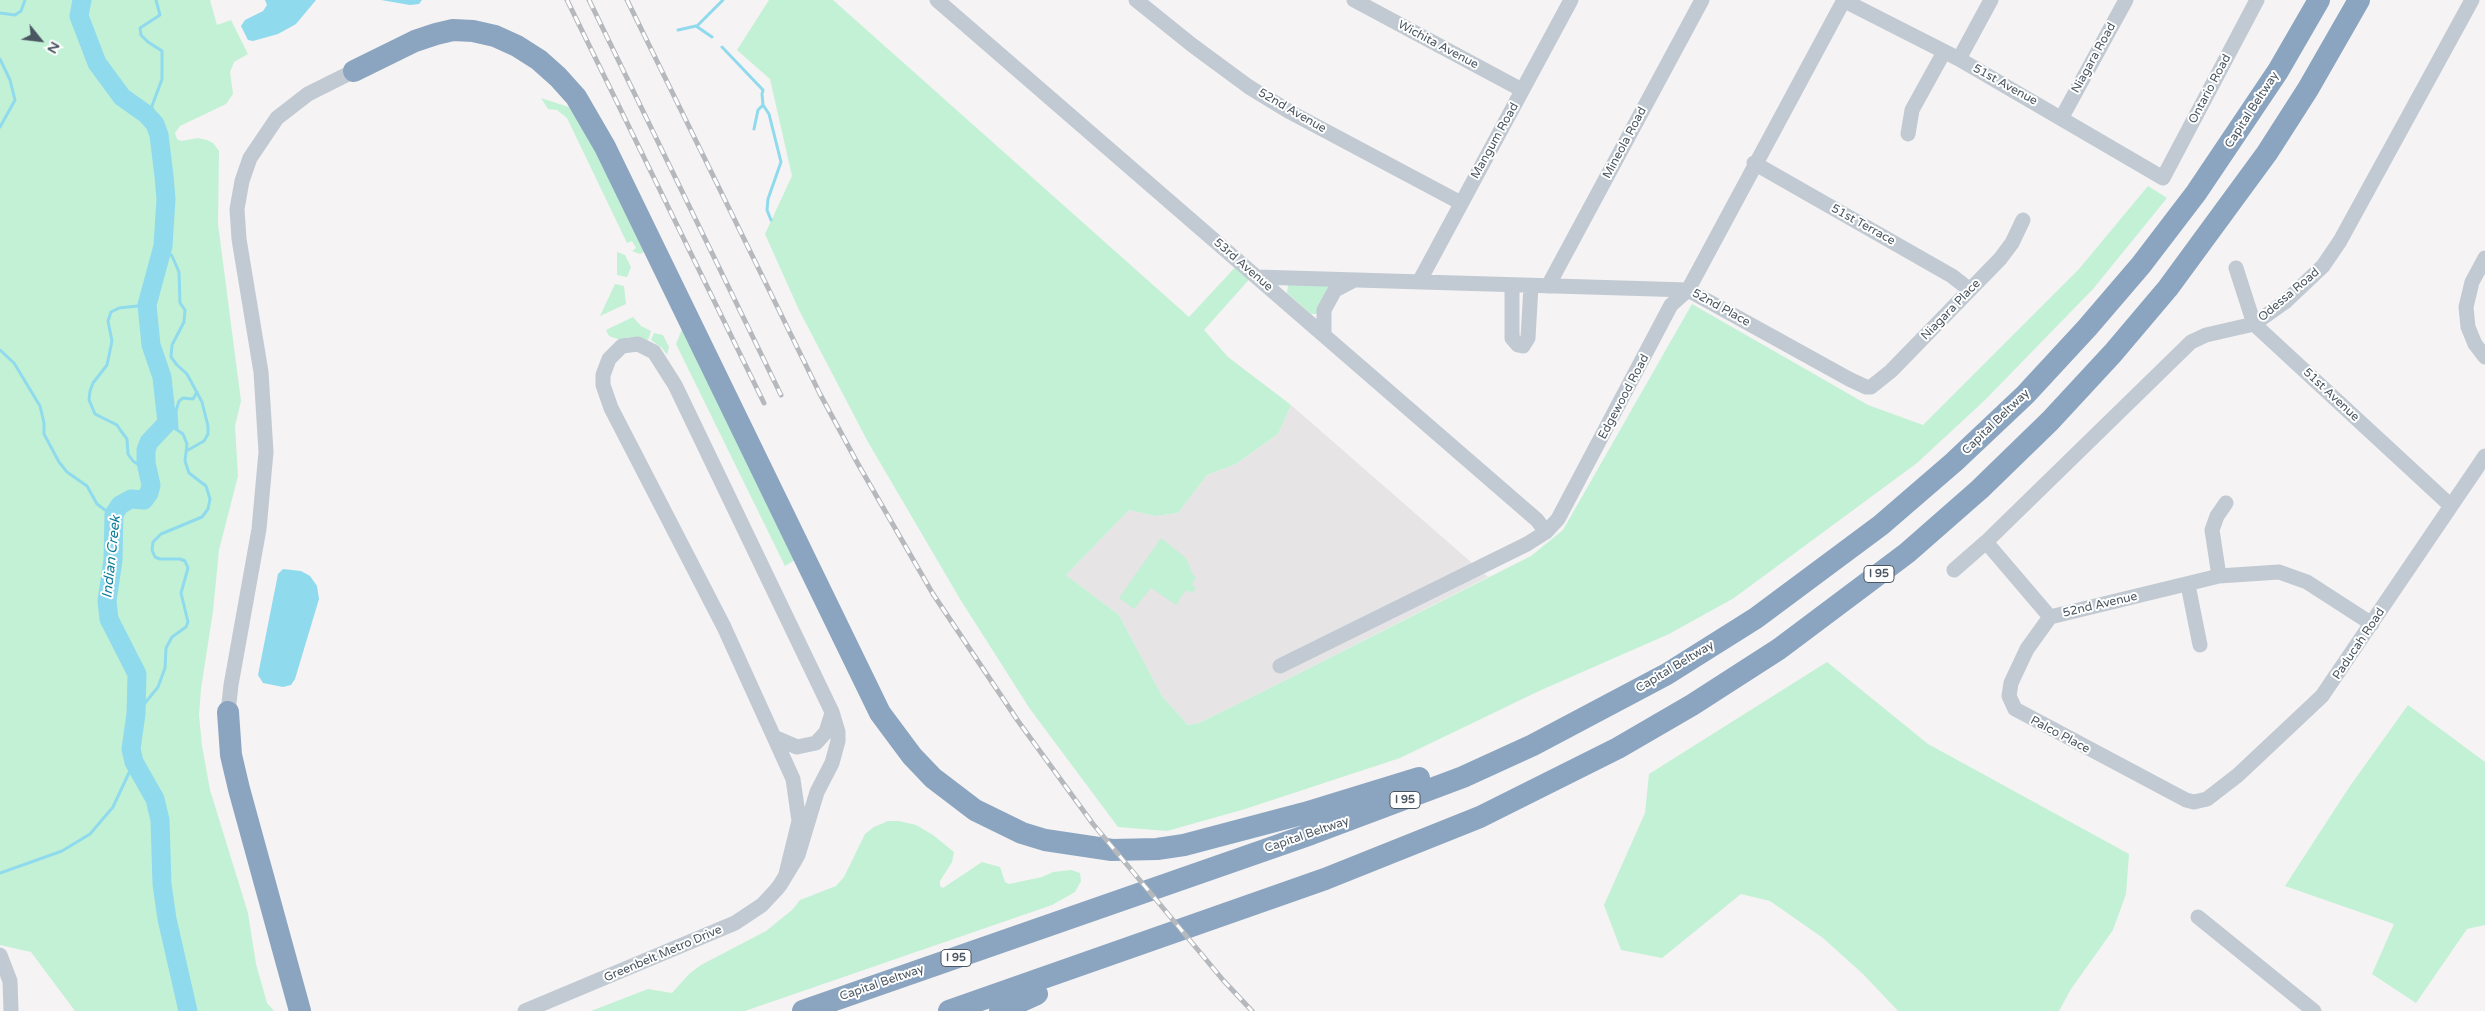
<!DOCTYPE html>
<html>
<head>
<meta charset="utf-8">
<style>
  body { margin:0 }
  #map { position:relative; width:2485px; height:1011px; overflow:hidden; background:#f5f3f3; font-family:"Varela Round",sans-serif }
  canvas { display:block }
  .north { position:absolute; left:15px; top:15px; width:50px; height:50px; -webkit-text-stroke:4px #fff; paint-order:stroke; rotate:119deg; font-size:14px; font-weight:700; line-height:20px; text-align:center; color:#4a5661 }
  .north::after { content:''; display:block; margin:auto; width:18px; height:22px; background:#4a5661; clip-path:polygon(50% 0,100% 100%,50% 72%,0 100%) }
</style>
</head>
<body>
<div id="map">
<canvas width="2485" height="1011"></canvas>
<div class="north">N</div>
</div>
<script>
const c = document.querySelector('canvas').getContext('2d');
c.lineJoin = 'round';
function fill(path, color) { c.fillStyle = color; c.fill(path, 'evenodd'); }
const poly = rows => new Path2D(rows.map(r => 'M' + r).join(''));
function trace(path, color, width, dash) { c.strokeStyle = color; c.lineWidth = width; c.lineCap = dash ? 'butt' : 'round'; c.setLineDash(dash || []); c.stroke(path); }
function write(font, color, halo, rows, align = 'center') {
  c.font = font + ' "Varela Round",sans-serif'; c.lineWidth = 4; c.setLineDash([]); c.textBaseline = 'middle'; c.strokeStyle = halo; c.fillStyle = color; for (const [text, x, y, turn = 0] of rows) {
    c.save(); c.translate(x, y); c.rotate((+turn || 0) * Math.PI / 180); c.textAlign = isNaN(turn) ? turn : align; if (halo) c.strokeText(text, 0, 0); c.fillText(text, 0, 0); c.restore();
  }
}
fill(poly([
  [1291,405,1488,577,1262,692,1199,723,1188,725,1162,696,1119,615,1066,575,1129,510,1155,516,1178,513,1207,475,1236,464,1278,434]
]), '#e6e4e5');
fill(poly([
  [0,0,210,0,217,25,231,20,248,54,234,62,230,72,233,94,226,104,180,126,175,133,177,139,181,141,198,138,207,140,213,143,219,151,218,224,241,401,235,426,238,476,219,550,213,611,201,689,199,715,202,746,210,790,248,913,256,964,267,1003,274,1011,75,1011,31,952,0,945],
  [769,0,833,0,1189,317,1240,262,1254,274,1204,330,1228,357,1291,405,1278,434,1236,464,1207,475,1178,513,1155,516,1129,510,1066,575,1119,615,1162,696,1188,725,1199,723,1262,692,1531,556,1563,530,1692,304,1868,405,1923,425,2079,269,2148,186,2167,198,2093,289,1985,400,1917,463,1734,598,1669,634,1539,691,1400,758,1245,809,1167,831,1118,827,1030,709,960,599,868,442,799,310,765,234,792,176,770,79,737,50],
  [541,98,578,110,647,250,640,254,632,251,636,248,632,241,627,243,567,118,557,110,548,109],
  [617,252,625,255,631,267,627,277,617,275],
  [615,284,624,286,626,304,600,316],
  [1327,284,1329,288,1320,310,1316,314,1311,314,1287,293,1288,285],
  [633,317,641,326,651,331,648,340,629,337,620,340,609,336,606,330],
  [684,324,798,558,785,566,676,344],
  [654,333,663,335,669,347,667,355,662,348,651,340],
  [1161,538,1186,558,1193,575,1196,577,1192,585,1196,587,1193,593,1186,590,1176,605,1151,588,1134,609,1119,598],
  [1827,662,1928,744,2129,854,2126,894,2113,930,2071,989,2059,1011,1898,1011,1863,974,1823,938,1770,901,1741,894,1662,958,1621,950,1604,905,1645,813,1649,774],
  [2408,705,2485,762,2485,925,2467,929,2416,1003,2372,974,2394,924,2285,886,2350,786],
  [888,821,899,821,916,825,933,835,954,852,952,862,940,881,940,886,943,888,982,862,1000,867,1005,882,1009,884,1042,877,1053,872,1071,870,1080,873,1081,881,1075,892,1052,905,745,1011,591,1011,648,989,672,993,689,974,701,965,766,931,792,910,800,900,836,886,844,877,865,834,874,827]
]), '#c3f1d5');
fill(poly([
  [265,0,316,0,296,24,278,34,253,41,248,40,241,26,245,20,263,11,267,5],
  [381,0,422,0,419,4,410,5],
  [283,569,301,571,310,576,317,586,319,599,295,679,291,685,283,687,263,683,258,675,278,574]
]), '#90daee');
trace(poly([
  [0,13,15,15,21,11,25,0],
  [697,26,723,0],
  [678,30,696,26,712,37],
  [722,47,763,90,762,94,763,105,769,114,781,162,768,199,767,210,771,220],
  [0,59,10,80,15,100,0,127],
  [155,124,152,106,162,79,162,51,148,42,141,35,140,28,160,15,156,0],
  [754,129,758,110,763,105],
  [163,246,172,256,179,272,180,303,185,310,184,322,172,345,171,357,177,365,187,374,202,402,208,426,208,434,204,441,188,450],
  [147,305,119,308,111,312,108,321,112,341,107,365,93,383,90,391,89,400,95,414,117,425,121,431,127,439,128,454,133,461,148,471],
  [0,350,14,363,40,406,44,423,44,434,59,462,67,472,87,486,97,504,105,510,114,514],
  [177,428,176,411,179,401,183,398,193,399,197,392],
  [136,714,158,687,165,668,166,648,172,637,186,627,188,622,181,593,188,568,185,561,180,559,160,559,155,557,152,550,153,542,161,534,202,517,208,509,210,499,206,486,189,473,185,461,187,444,183,434,167,423],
  [0,873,62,851,90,834,113,807,134,762]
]), '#90daee', 3);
trace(poly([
  [82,0,79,16,97,63,122,97,146,114,155,124,159,135,164,176,166,199,163,246,147,305,151,345,162,377,167,423,149,442,146,450,146,463,151,485,149,493,144,500,131,499,120,505,114,514,113,560,107,601,109,619,137,674,136,714,131,749,134,762,155,799,160,820,162,884,167,919,188,1011]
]), '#90daee', 19);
trace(poly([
  [937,0,1537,520,1546,532],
  [1136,0,1192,45,1249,87,1290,112,1461,203],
  [1354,0,1522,90],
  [1843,0,1959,59,2163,178,2257,0],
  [1959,59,1991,0],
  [2062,117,2126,0],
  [1908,134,1912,110,1944,52],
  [1754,163,1952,276,1970,290],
  [2485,258,2472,282,2466,307,2468,327,2475,344,2485,357],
  [2236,268,2254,324,2451,506],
  [1257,277,1688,290,1849,379,1866,387,1871,387,1891,371,2000,259,2012,243,2023,220],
  [1419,282,1571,0],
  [1512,286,1512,338,1518,345,1523,346,1528,338,1531,286],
  [1548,286,1702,0],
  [1324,335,1324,310,1335,290,1354,280],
  [1986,542,2050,617],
  [1954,570,1986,542,2191,342,2206,335,2254,324,2285,302,2323,266,2340,241,2472,0],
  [2219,576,2212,530,2217,516,2226,503],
  [2188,585,2200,645],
  [2050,617,2027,649,2011,683,2009,696,2015,709,2186,800,2194,802,2207,799,2238,775,2322,696,2485,456],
  [2050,617,2219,576,2279,572,2307,582,2372,624],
  [1280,666,1527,544,1546,532,1558,519,1671,305,1688,290,1844,0],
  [228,712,231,685,259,529,266,452,261,372,239,239,237,209,242,181,250,158,277,118,308,94,354,71],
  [776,738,797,747,816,743,826,732,832,713],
  [2198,917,2314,1011],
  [0,955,10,981,11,1011],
  [525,1011,735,923,762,905,776,890,780,885,794,862,798,855,817,792,832,763,838,741,838,732,832,712,675,385,654,352,638,344,622,346,609,359,603,375,603,385,611,408,724,627,793,779,799,821,786,874]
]), '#c1cad2', 15);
trace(poly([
  [354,71,415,41,436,34,453,30,473,31,495,36,517,46,539,60,558,77,576,97,605,147,880,713,912,756,933,778,975,810,1022,833,1045,840,1112,850,1157,849,1184,845,1305,813,1419,778],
  [228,712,231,755,239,789,300,1011],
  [803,1011,1311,834,1463,777,1533,745,1667,674,1756,618,1881,525,1954,462,2025,395,2087,328,2141,265,2196,193,2278,71,2319,0],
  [949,1011,1325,879,1480,817,1618,748,1692,705,1779,649,1907,553,1980,489,2050,421,2113,353,2168,288,2267,153,2308,89,2359,0],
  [1000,1011,1037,994]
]), '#8ba5c1', 22);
const rail = poly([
  [567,0,764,403],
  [589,0,781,395],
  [627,0,820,394,858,464,933,594,1018,721,1093,824,1223,980,1252,1011]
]);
trace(rail, '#b5b8bd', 5);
trace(rail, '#fff', 3, [9]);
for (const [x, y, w] of [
  [1879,574,30],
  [1405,800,30],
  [956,958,30]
]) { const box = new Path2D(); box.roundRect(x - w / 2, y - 8.5, w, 17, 4); c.fillStyle = '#fff'; c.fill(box); trace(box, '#4a5661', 1); }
write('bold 11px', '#4a5661', null, [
  ["I 95",1879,574],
  ["I 95",1405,800],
  ["I 95",956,958]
]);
write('12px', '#4a5661', '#fff', [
  ["Wichita Avenue",1438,45,28],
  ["Niagara Road",2094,58,-61],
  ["51st Avenue",2005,85,29],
  ["Ontario Road",2210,89,-62],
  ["Capital Beltway",2252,110,-57],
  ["52nd Avenue",1292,111,30],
  ["Mangum Road",1495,141,-61],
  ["Mineola Road",1625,143,-62],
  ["51st Terrace",1863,225,29],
  ["53rd Avenue",1243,265,41],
  ["Odessa Road",2289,295,-40],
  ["52nd Place",1721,308,29],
  ["Niagara Place",1951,310,-46],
  ["51st Avenue",2331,395,43],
  ["Edgewood Road",1624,397,-62],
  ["Capital Beltway",1996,422,-44],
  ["52nd Avenue",2100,605,-13],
  ["Paducah Road",2359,644,-56],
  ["Capital Beltway",1675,667,-31],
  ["Palco Place",2060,735,28],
  ["Capital Beltway",1307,835,-19],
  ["Greenbelt Metro Drive",663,954,-23],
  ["Capital Beltway",882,983,-19]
]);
write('italic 14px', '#0c7c9b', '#fff', [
  ["Indian Creek",112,557,-84]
]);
</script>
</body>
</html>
